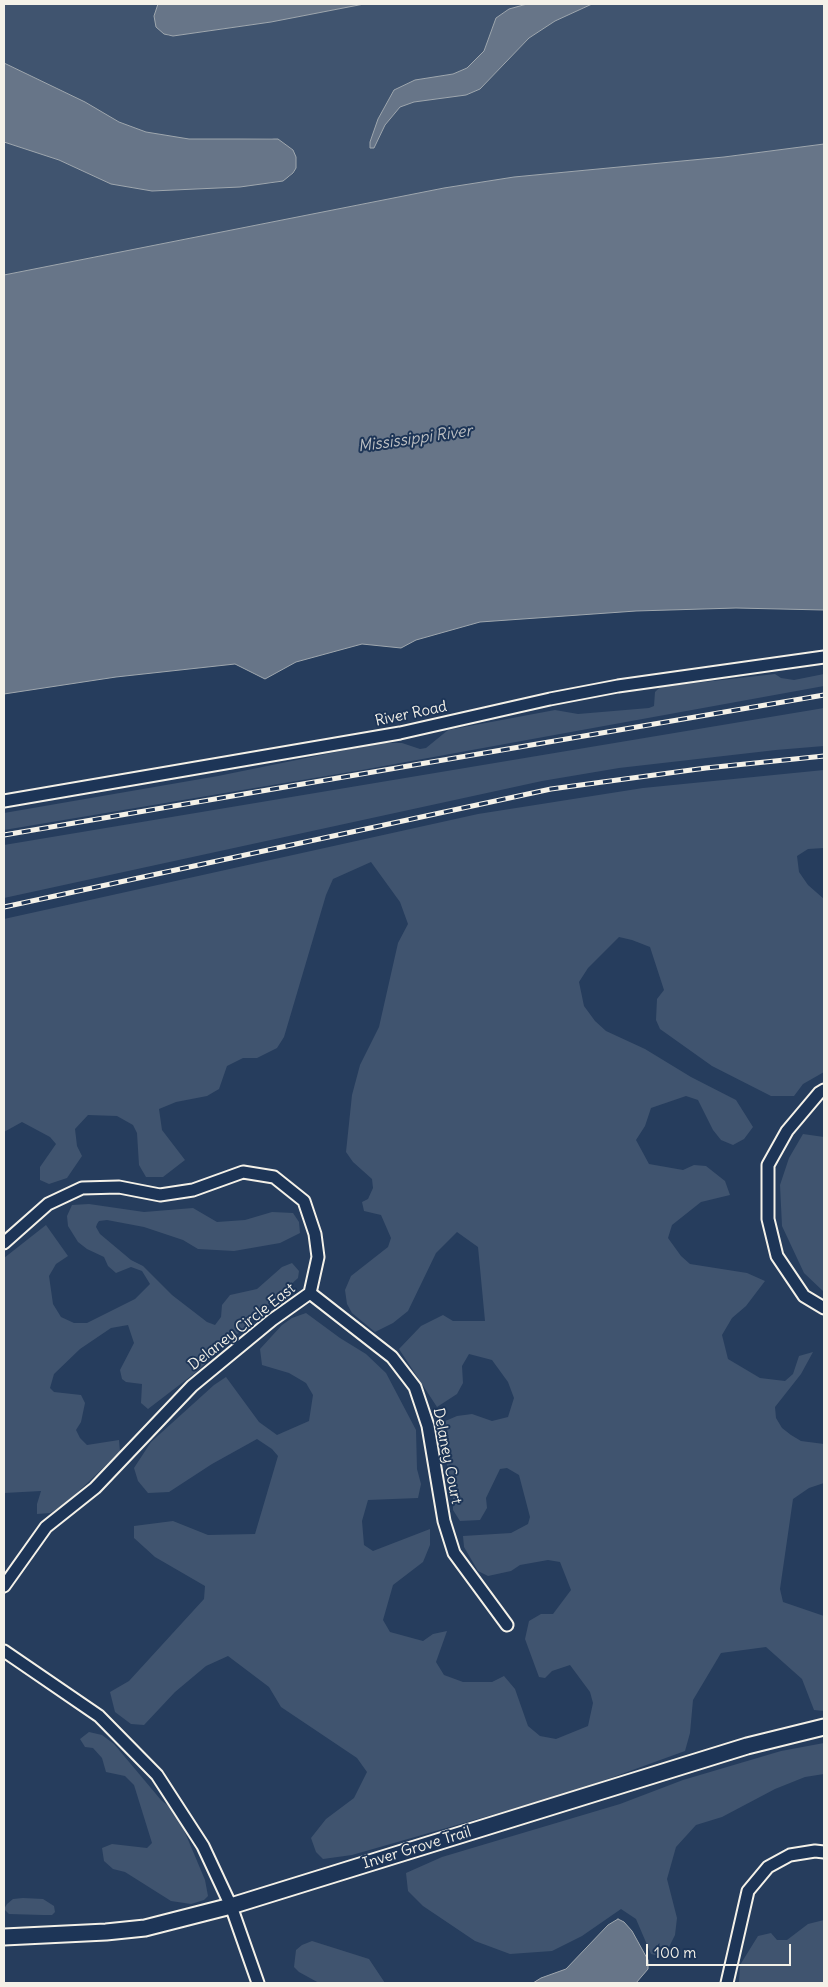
<!DOCTYPE html>
<html>
<head>
<meta charset="utf-8">
<style>
  body { margin:0 }
  #map { position:relative; width:828px; height:1987px; overflow:hidden; background:#263d5d; font-family:Delius,sans-serif }
  canvas { display:block }
  .frame { position:absolute; inset:0; border:5px solid #f4f1e8; pointer-events:none }
  .scale { position:absolute; left:646px; top:1944px; width:145px; height:22px; box-sizing:border-box; border:2px solid #f4f1e8; border-top:0; padding-left:6px; font-size:15px; line-height:18px; white-space:nowrap; color:#f4f1e8; -webkit-text-stroke:4px #1d3557; paint-order:stroke }
</style>
</head>
<body>
<div id="map">
<canvas width="828" height="1987"></canvas>
<div class="frame"></div>
<div class="scale">100 m</div>
</div>
<script>
const c = document.querySelector('canvas').getContext('2d');
c.lineJoin = 'round';
function fill(path, color) { c.fillStyle = color; c.fill(path, 'evenodd'); }
const poly = rows => new Path2D(rows.map(r => 'M' + r).join(''));
function trace(path, color, width, dash) { c.strokeStyle = color; c.lineWidth = width; c.lineCap = dash ? 'butt' : 'round'; c.setLineDash(dash || []); c.stroke(path); }
function write(font, color, halo, rows, align = 'center') {
  c.font = font + ' Delius,sans-serif'; c.lineWidth = 4; c.setLineDash([]); c.textBaseline = 'middle'; c.strokeStyle = halo; c.fillStyle = color; for (const [text, x, y, turn = 0] of rows) {
    c.save(); c.translate(x, y); c.rotate((+turn || 0) * Math.PI / 180); c.textAlign = isNaN(turn) ? turn : align; if (halo) c.strokeText(text, 0, 0); c.fillText(text, 0, 0); c.restore();
  }
}
fill(poly([
  [4,4,158,4,157,6,168,36,173,36,271,22,364,4,527,4,509,9,496,18,484,51,467,68,453,74,415,80,394,90,378,119,375,146,385,125,400,107,414,102,466,95,480,89,529,38,555,21,592,4,824,4,824,144,724,157,514,177,444,188,4,275,4,142,59,160,111,184,152,191,274,183,289,177,294,173,296,162,293,150,272,138,209,140,174,139,146,132,119,122,84,102,4,63],
  [775,674,781,678,794,680,824,674,824,686,362,770,4,830,4,813,218,776,380,743,402,743,420,749,426,748,448,730,555,710,578,714,649,708,654,706,655,692,660,687],
  [824,708,824,746,776,750,619,768,542,781,4,898,4,845],
  [824,770,824,848,808,849,797,856,799,872,808,885,824,899,824,1072,803,1084,794,1096,771,1096,712,1066,660,1029,656,1020,657,999,664,990,650,947,632,940,619,937,588,968,579,982,584,1006,595,1021,606,1031,645,1049,691,1077,736,1100,753,1127,744,1139,733,1145,721,1140,713,1130,698,1100,686,1096,651,1108,645,1126,636,1140,649,1164,683,1170,694,1165,706,1166,725,1181,730,1195,701,1202,672,1225,668,1238,681,1256,690,1264,747,1273,765,1281,746,1306,732,1318,722,1335,728,1359,760,1378,785,1381,793,1374,799,1356,813,1352,801,1374,775,1407,776,1418,782,1428,791,1435,801,1441,824,1444,824,1483,809,1488,793,1499,780,1589,783,1602,824,1616,824,1711,814,1710,802,1679,766,1647,721,1653,693,1700,690,1733,685,1751,572,1792,352,1855,323,1859,316,1852,311,1838,326,1819,354,1798,367,1772,357,1758,281,1707,269,1687,228,1656,206,1666,175,1692,144,1725,131,1724,115,1712,110,1692,129,1681,204,1599,205,1586,155,1557,134,1538,134,1526,173,1521,208,1535,255,1534,278,1456,272,1449,257,1439,212,1464,169,1492,148,1493,138,1481,134,1468,151,1442,214,1385,226,1377,259,1422,277,1435,309,1421,313,1395,306,1383,289,1373,262,1365,260,1349,282,1325,292,1318,306,1313,340,1338,366,1354,386,1373,416,1430,417,1469,421,1484,418,1498,368,1500,362,1521,364,1545,373,1551,430,1529,430,1545,423,1562,393,1585,383,1620,390,1632,423,1641,433,1634,447,1631,436,1662,444,1675,463,1682,492,1682,504,1676,515,1689,528,1726,540,1736,556,1739,588,1726,593,1703,590,1692,570,1665,552,1671,545,1678,539,1677,525,1639,529,1621,541,1614,553,1614,571,1590,560,1562,548,1560,520,1565,511,1571,488,1576,478,1571,464,1547,463,1536,511,1533,528,1524,530,1517,519,1475,507,1468,500,1469,486,1498,487,1508,480,1520,460,1521,453,1510,453,1491,442,1444,443,1422,457,1416,472,1414,492,1421,508,1417,514,1398,508,1382,492,1360,469,1354,462,1366,463,1383,457,1394,437,1407,399,1349,421,1326,443,1315,453,1321,485,1321,478,1247,457,1232,436,1253,408,1311,393,1323,375,1332,352,1313,347,1304,345,1290,351,1276,388,1247,391,1238,381,1215,364,1211,362,1202,368,1199,373,1188,372,1179,353,1162,346,1152,352,1095,360,1065,379,1027,398,943,408,924,400,902,371,862,333,879,326,895,284,1037,277,1048,257,1058,243,1058,227,1066,219,1089,207,1096,176,1102,159,1109,162,1130,185,1160,163,1177,146,1177,139,1165,137,1133,133,1125,117,1116,88,1115,75,1129,77,1146,82,1156,67,1178,49,1184,40,1180,40,1167,56,1144,50,1137,22,1122,4,1132,4,919,478,814,643,788],
  [803,1134,824,1137,824,1292,804,1273,782,1226,780,1185,789,1158],
  [89,1204,144,1212,193,1208,217,1222,245,1220,272,1212,293,1213,299,1222,300,1233,280,1243,234,1251,198,1249,183,1240,144,1227,107,1220,99,1221,97,1224,96,1227,100,1234,131,1260,143,1266,172,1295,207,1322,215,1325,221,1317,222,1305,230,1295,257,1289,282,1267,292,1263,299,1271,298,1278,195,1373,148,1409,141,1403,142,1384,126,1382,122,1379,120,1370,134,1343,128,1325,111,1328,80,1349,54,1374,50,1388,54,1392,81,1395,85,1403,81,1422,76,1430,80,1438,87,1445,119,1440,120,1452,64,1505,50,1513,37,1514,37,1504,41,1491,4,1493,4,1258,46,1225,68,1256,56,1264,49,1276,53,1304,61,1317,74,1323,87,1323,135,1299,150,1284,142,1271,131,1267,116,1273,108,1266,104,1257,87,1249,78,1242,68,1226,67,1216,72,1205],
  [89,1732,102,1735,114,1744,161,1800,171,1808,184,1830,205,1880,208,1896,204,1900,191,1904,171,1901,125,1872,113,1869,104,1861,102,1848,112,1844,147,1848,152,1843,134,1785,125,1776,106,1772,102,1758,93,1748,85,1747,80,1739],
  [824,1743,824,1774,805,1777,775,1789,722,1817,696,1825,676,1847,667,1879,677,1918,675,1935,664,1957,651,1954,636,1919,621,1909,582,1936,552,1951,510,1954,475,1941,423,1906,408,1891,406,1873,442,1857,620,1804,683,1780,781,1751],
  [23,1898,43,1899,54,1906,55,1912,52,1915,43,1915,9,1914,4,1909,7,1904,13,1899],
  [824,1920,824,1983,739,1983,740,1965,758,1936,771,1933,777,1940,787,1940,808,1924],
  [312,1941,369,1959,385,1983,319,1983,299,1972,294,1967,296,1950,302,1945]
]), '#40546f');
const water = poly([
  [158,4,364,4,271,22,173,36,164,34,156,27,154,16,158,4],
  [527,4,592,4,555,21,529,38,480,89,466,95,414,102,400,107,385,125,374,148,370,148,370,142,378,119,394,90,415,80,453,74,467,68,484,51,496,18,509,9,527,4],
  [4,63,85,102,119,122,146,132,189,139,278,139,293,150,296,157,296,168,293,173,283,181,240,187,152,191,111,184,59,160,4,142,4,63],
  [824,144,824,610,736,608,636,611,480,622,416,640,401,648,362,644,296,662,265,679,235,664,116,677,4,694,4,275,444,188,514,177,724,157,824,144],
  [618,1919,624,1922,632,1931,648,1960,648,1969,636,1983,533,1983,541,1978,566,1969,608,1925,618,1919]
]);
fill(water, '#677588');
trace(water, '#9fa7ae', 1);
const street = poly([
  [4,801,400,733,550,699,618,686,824,657],
  [824,1090,819,1093,787,1131,768,1165,768,1219,777,1256,804,1296,824,1308],
  [4,1243,48,1204,82,1188,119,1187,160,1195,193,1190,243,1172,274,1177,304,1201,315,1234,318,1257,310,1293,272,1320,192,1386,95,1488,46,1527,4,1586],
  [310,1293,392,1357,415,1387,428,1426,444,1521,454,1553,507,1625],
  [4,1651,99,1716,157,1775,203,1846,231,1906,258,1983],
  [727,1983,748,1891,768,1867,790,1855,815,1851,824,1852]
]);
const secondary = poly([
  [4,1937,106,1932,145,1928,231,1906,747,1746,824,1727]
]);
trace(street, '#f4f1e8', 15);
trace(secondary, '#f4f1e8', 19);
trace(street, '#1d3557', 11);
trace(secondary, '#1d3557', 15);
const rail = poly([
  [4,835,824,695],
  [4,907,551,789,706,768,824,756]
]);
trace(rail, '#f4f1e8', 5);
trace(rail, '#1d3557', 3, [9]);
write('15px', '#f4f1e8', '#1d3557', [
  ["River Road",411,714,-12],
  ["Delaney Circle East",242,1327,-38],
  ["Delaney Court",447,1456,79],
  ["Inver Grove Trail",417,1848,-17]
]);
write('italic 16px', '#bcbfc2', '#1d3557', [
  ["Mississippi River",415,439,-8]
]);
</script>
</body>
</html>
